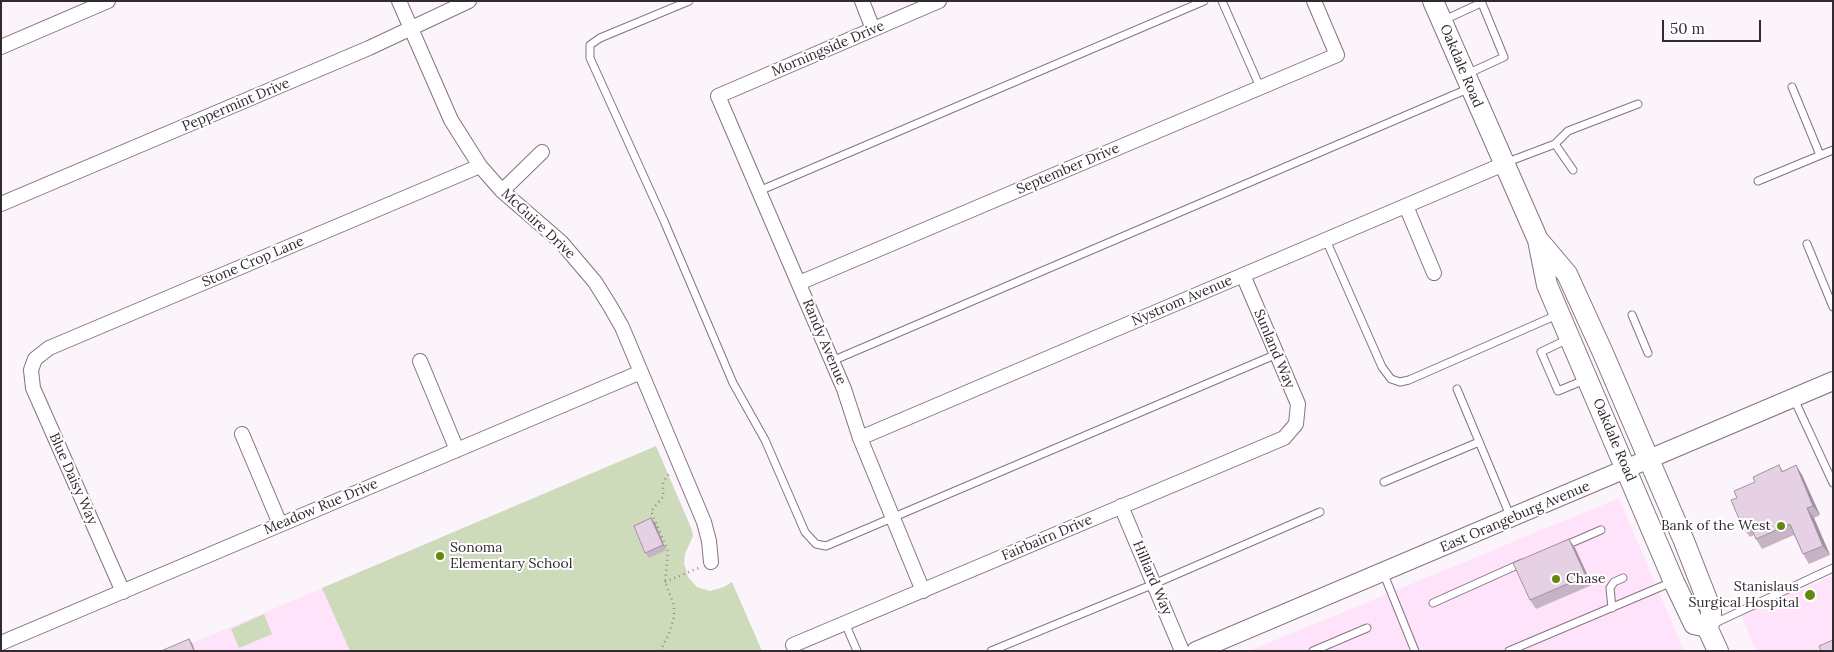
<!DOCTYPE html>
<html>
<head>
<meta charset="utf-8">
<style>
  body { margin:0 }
  #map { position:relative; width:1834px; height:652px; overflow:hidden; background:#fcf4fb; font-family:Lora,serif }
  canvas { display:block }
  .frame { position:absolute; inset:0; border:2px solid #322a31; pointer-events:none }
  .scale { position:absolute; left:1662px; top:20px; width:99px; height:22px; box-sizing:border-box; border:2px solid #322a31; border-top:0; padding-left:6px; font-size:15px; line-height:18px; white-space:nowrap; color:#322a31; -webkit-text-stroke:4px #fff; paint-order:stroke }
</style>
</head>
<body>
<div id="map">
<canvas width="1834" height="652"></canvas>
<div class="frame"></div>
<div class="scale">50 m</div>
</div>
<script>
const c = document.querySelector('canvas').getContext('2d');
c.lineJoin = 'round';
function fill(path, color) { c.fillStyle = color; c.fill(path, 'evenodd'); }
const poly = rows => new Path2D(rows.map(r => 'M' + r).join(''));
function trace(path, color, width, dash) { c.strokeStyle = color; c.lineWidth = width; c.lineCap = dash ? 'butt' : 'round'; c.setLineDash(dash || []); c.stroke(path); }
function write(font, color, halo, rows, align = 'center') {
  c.font = font + ' Lora,serif'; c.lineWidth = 4; c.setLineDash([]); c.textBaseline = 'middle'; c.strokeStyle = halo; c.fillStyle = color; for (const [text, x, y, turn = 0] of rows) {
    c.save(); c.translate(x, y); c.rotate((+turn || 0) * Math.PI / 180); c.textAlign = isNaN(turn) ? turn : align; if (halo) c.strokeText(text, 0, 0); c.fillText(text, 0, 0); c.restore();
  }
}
fill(poly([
  [1619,498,1684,651,1249,651],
  [471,525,526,651,174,651],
  [1833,576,1833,651,1756,651,1741,614]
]), '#ffe3fb');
fill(poly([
  [656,446,692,530,693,536,685,554,684,563,688,577,697,587,710,591,724,587,732,582,762,651,350,651,322,588],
  [264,614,272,634,239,648,231,629]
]), '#cddbba');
const service = poly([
  [689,1,600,38,590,45,590,58,664,221,733,383,765,440,805,532,816,544,826,546,1277,354],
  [1222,1,1260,87],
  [1444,20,1481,3],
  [1467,74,1504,57,1481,1],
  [1792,87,1820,155],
  [1555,144,1573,170],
  [1505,163,1555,144,1568,131,1638,104],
  [1758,181,1833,150],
  [759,191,1204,1],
  [1326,240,1382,367,1391,379,1400,382,1409,380,1557,315],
  [1807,244,1833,307],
  [1632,315,1648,353],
  [1568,339,1541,352,1558,391,1587,379],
  [832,361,1470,88],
  [1457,389,1511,518],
  [1794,399,1833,483],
  [1384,482,1479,442],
  [1564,546,1601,530],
  [1383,572,1415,651],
  [1433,603,1522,563],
  [1612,608,1610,588,1614,582,1623,578],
  [845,623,857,651],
  [1713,624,1833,568],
  [991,651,1154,584,1320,512],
  [1313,651,1367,628],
  [1509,651,1672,582]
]);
const minor = poly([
  [399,1,451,120,480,166,502,191,561,242,595,282,610,306,622,327,704,522,709,541,711,562],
  [862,1,873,29],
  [1,47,108,1],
  [502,191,542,152],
  [1,204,369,48,469,1],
  [1406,206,1434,273],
  [799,283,1337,55,1314,1],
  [420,361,457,450],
  [242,434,280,524],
  [860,438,1504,164],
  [1121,506,1182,651],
  [923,591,860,438,844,389,718,96,939,1],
  [123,592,33,388,31,370,35,359,49,348,480,166],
  [1,643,641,372],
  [793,645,1284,438,1296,424,1298,404,1243,275]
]);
const tertiary = poly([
  [1196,651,1833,381]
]);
const secondary = poly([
  [1433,1,1538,240,1547,285,1674,582,1694,624,1707,627],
  [1540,242,1567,274,1603,353,1684,541,1711,610,1711,619,1707,627],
  [1707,627,1718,651]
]);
trace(service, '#857283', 9);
trace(minor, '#857283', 16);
trace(tertiary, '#857283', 20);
trace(secondary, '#857283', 22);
trace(poly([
  [665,582,701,567],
  [660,651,669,634,674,617,674,605,665,582,668,551,651,511,663,497,663,482,669,474]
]), '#918990', 2.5, [1, 4]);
trace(service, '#fff', 7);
trace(minor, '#fff', 14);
trace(tertiary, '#fff', 18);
trace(secondary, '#fff', 20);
fill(poly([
  [1779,465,1783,471,1796,465,1802,475,1820,515,1814,518,1830,555,1809,564,1803,554,1794,535,1762,549,1756,539,1754,535,1750,537,1743,528,1755,482],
  [651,518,655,523,666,550,649,558,645,553],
  [1569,539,1575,548,1592,585,1536,609,1530,600]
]), '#c6b4c4');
fill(poly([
  [1796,465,1802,475,1820,515,1813,506],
  [1807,508,1814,518,1830,555,1823,546],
  [651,518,655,523,666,550,663,545],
  [1569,539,1575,548,1592,585,1586,576],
  [189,639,192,643,195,651,194,651]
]), '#a192a0');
const building = poly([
  [1779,465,1782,472,1796,465,1813,506,1807,508,1823,546,1803,554,1790,524,1756,539,1750,525,1743,528,1731,500,1737,498,1734,491,1755,482,1753,477,1779,465],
  [651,518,663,545,645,553,634,526,651,518],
  [1569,539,1586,576,1530,600,1513,563,1569,539],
  [189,639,194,651,161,651,189,639],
  [1833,640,1833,651,1821,651,1819,646,1833,640]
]);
fill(building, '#e6d1e4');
trace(building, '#a192a0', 1);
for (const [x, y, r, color] of [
  [1781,526,5,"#63880f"],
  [440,556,5,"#63880f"],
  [1556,579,5,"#63880f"],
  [1810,595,6,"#63880f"]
]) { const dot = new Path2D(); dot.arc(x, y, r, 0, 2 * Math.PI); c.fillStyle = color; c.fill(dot); trace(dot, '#fff', 2); }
write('14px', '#322a31', '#fff', [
  ["Morningside Drive",828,49,-23],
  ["Oakdale Road",1461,66,67],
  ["Peppermint Drive",236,105,-23],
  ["September Drive",1068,169,-23],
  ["McGuire Drive",538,224,43],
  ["Stone Crop Lane",253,262,-23],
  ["Nystrom Avenue",1182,301,-23],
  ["Randy Avenue",824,342,67],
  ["Sunland Way",1274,349,67],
  ["Oakdale Road",1614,440,67],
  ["Blue Daisy Way",73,479,66],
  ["Meadow Rue Drive",321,507,-23],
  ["East Orangeburg Avenue",1515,517,-23],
  ["Fairbairn Drive",1047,538,-23],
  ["Hilliard Way",1152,578,67]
]);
write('14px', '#322a31', '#fff', [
  ["Bank of the West",1771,526],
  ["Sonoma",450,548,"left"],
  ["Elementary School",450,564,"left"],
  ["Chase",1566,579,"left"],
  ["Stanislaus",1799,587],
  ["Surgical Hospital",1799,603]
], 'right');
</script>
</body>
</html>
